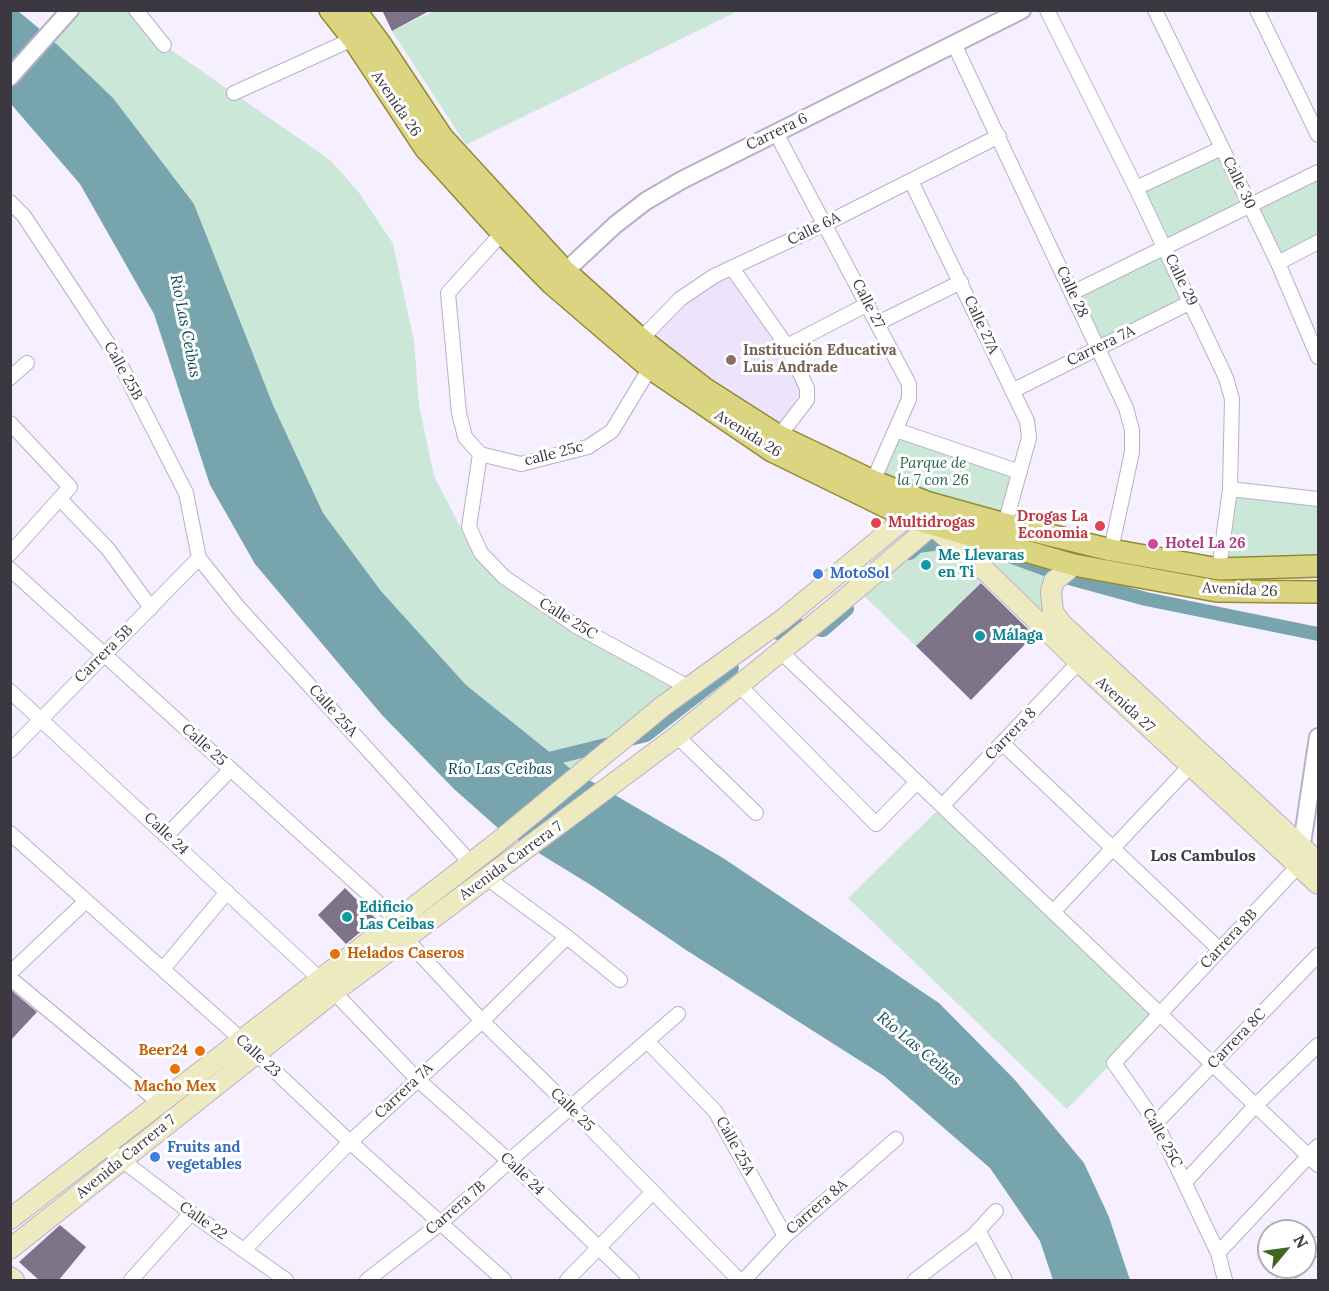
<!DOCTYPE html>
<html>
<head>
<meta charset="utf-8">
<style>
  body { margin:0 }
  #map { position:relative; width:1329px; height:1291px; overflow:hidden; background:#f6efff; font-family:Lora,serif }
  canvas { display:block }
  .frame { position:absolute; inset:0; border:12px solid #3c3842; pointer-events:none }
  .north { position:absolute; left:1257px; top:1219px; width:60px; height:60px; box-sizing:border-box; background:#fff; border:2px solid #b1afb3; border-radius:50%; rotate:61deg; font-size:16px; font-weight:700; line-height:24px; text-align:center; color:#3c3842 }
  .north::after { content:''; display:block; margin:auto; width:21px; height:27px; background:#406620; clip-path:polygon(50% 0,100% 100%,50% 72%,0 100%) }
</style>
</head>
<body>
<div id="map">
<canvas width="1329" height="1291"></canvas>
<div class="frame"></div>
<div class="north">N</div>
</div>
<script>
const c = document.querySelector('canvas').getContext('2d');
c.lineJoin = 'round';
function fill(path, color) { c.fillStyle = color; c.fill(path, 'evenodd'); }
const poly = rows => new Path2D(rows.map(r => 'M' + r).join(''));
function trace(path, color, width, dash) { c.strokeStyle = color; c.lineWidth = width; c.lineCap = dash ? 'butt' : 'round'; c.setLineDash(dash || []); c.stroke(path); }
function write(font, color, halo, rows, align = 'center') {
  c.font = font + ' Lora,serif'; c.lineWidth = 6; c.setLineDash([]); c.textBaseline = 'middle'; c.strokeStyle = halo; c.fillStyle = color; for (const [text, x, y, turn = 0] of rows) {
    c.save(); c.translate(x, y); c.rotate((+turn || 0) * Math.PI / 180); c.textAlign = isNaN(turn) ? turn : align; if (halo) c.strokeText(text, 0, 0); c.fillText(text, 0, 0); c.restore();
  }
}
fill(poly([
  [732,268,807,388,779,436,641,339,660,318]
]), '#eee3fd');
fill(poly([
  [70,11,136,11,164,45,330,160,360,194,393,244,414,341,419,405,434,476,466,538,488,569,569,630,671,687,572,770,466,685,381,591,323,513,273,405,194,204,47,35],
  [434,11,738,11,466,145,392,31],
  [1222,148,1250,205,1318,172,1318,242,1278,263,1250,206,1165,247,1191,302,1097,347,1072,293,1165,247,1136,188],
  [896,430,1020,472,1005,524,873,481],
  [1230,489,1318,499,1318,566,1219,569],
  [932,525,971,557,980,539,1074,565,1054,579,1043,626,989,574,916,646,856,588],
  [942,806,1160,1014,1067,1109,848,898]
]), '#cae7d8');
fill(poly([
  [10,11,18,11,47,35,113,98,194,204,273,405,323,513,381,591,466,685,572,770,723,858,939,1003,1015,1080,1084,1163,1109,1217,1130,1280,1053,1280,1040,1241,990,1168,884,1076,686,950,594,887,498,828,454,789,382,715,255,564,210,485,154,314,80,184,11,104]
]), '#78a4ae');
trace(poly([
  [910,553,918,546,954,541],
  [1007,555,1069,578,1146,599,1318,634],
  [778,633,790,624,823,630,847,609],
  [541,761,646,735,732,668]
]), '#78a4ae', 14);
fill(poly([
  [382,10,431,10,392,31],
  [981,583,1034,635,971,700,916,646],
  [345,888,376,919,346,944,318,915],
  [11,990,37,1012,10,1041,10,991],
  [60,1225,86,1247,58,1281,40,1281,19,1262]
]), '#7d748a');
const minor = poly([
  [136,10,164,45],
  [1047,10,1136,188,1226,378,1232,399,1230,489,1219,569],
  [1155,10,1278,263,1318,357],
  [1257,10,1318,135],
  [955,46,1126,408,1132,430,1132,452,1111,550],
  [234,93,353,39],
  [776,133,909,384,909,399,873,481],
  [911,181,1027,421,1029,438,1005,524],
  [1136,188,1222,148],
  [10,202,24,216,115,354,186,493,199,558,239,608,470,862],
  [502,233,448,293,459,413,465,437,480,454,521,464,588,447,612,431,650,368],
  [1278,263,1318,242],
  [732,268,787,346,807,388,807,400,779,436],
  [1072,293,1318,172],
  [878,323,961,282],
  [641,339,680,299,714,276,825,224,999,136],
  [787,346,868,304],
  [10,378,27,363],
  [1012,391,1191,302],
  [10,423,70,487,10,554],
  [896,430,1020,472],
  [480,454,469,527,481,553,504,577,576,626,688,687],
  [1230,489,1318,499],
  [60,499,108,549,151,608],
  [10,569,397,920],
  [780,651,1318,1165],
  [739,685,876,824,917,782],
  [10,691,320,979],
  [677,736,756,813],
  [1002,743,1219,949],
  [10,751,199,558],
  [942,806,1079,662],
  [10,833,242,1040,350,1142,504,1280],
  [167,835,231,769],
  [487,878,567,937,620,980],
  [1053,912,1190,766],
  [406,939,482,1021,571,1108,739,1280],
  [163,969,227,892],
  [10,973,85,902],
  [10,978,161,1104],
  [334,992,417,1079,509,1161,632,1280],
  [647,1041,715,1111,785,1236],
  [1156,1123,1318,955],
  [105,1147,191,1213,286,1280],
  [1185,1182,1255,1106,1318,1045],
  [978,1230,1005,1280],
  [245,1249,350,1142,482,1021,567,937],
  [1218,1253,1318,1146],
  [1305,1258,1318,1244],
  [131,1280,191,1213],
  [367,1280,441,1223,509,1161,678,1014],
  [567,1280,652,1193],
  [744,1280,785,1236,896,1139],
  [915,1280,974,1235,996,1211],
  [1225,1280,1218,1253,1156,1123,1114,1063,1299,865],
  [1284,1280,1296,1267]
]);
const tertiary = poly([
  [10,77,70,10],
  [558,278,615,225,646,201,682,180,1022,10],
  [1300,857,1318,737]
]);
const secondary = poly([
  [932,525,989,574,1079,662,1318,884],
  [1074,565,1054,581,1051,592,1053,612,1062,624,1318,862],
  [10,1219,498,842,663,706,782,620,919,507],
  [10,1249,334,992,677,736,834,608,932,525,943,513],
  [10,1277,14,1280]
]);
const primary = poly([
  [330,10,353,39,425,148,502,233,552,284,650,368,772,451,907,517,1074,565,1217,591,1318,592],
  [355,10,379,42,442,137,565,271,641,339,704,388,779,436,873,481,926,502,1005,524,1111,550,1219,569,1318,566]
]);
trace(minor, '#b9afc7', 16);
trace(tertiary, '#b9afc7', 20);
trace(secondary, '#b9afc7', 22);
trace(primary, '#948b34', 24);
trace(minor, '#fff', 14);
trace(tertiary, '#fff', 16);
trace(secondary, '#edeac0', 20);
trace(primary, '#dbd480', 21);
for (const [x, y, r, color] of [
  [731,360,6,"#8d6e63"],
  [876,523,6,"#e0444e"],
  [1100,526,6,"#e0444e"],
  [1153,544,6,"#d1479c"],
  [926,565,6,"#0f9aa8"],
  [818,574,6,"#3f7fe0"],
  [980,636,6,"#0f9aa8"],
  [347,917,6,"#0f9aa8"],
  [335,954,6,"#e8710a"],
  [200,1051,6,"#e8710a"],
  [175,1069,6,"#e8710a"],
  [155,1157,6,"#3f7fe0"]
]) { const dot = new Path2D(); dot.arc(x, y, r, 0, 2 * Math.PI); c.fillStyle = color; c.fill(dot); trace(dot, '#fff', 2); }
write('15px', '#3c3842', '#fff', [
  ["Avenida 26",396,104,56],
  ["Carrera 6",777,132,-26],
  ["Calle 30",1239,183,64],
  ["Calle 6A",814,229,-26],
  ["Calle 29",1181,280,64],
  ["Calle 28",1072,292,65],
  ["Calle 27",868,304,63],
  ["Calle 27A",981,325,65],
  ["Carrera 7A",1101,346,-26],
  ["Calle 25B",123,371,61],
  ["Avenida 26",748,434,32],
  ["calle 25c",554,454,-14],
  ["Avenida 26",1240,590,3],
  ["Calle 25C",568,619,32],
  ["Carrera 5B",104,654,-45],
  ["Avenida 27",1125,705,43],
  ["Calle 25A",333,711,48],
  ["Carrera 8",1011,734,-46],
  ["Calle 25",204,745,42],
  ["Calle 24",166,834,43],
  ["Avenida Carrera 7",511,861,-36],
  ["Carrera 8B",1229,939,-47],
  ["Carrera 8C",1237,1039,-46],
  ["Calle 23",258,1056,43],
  ["Carrera 7A",404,1091,-43],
  ["Calle 25",572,1110,45],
  ["Calle 25C",1162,1138,61],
  ["Calle 25A",735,1146,61],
  ["Avenida Carrera 7",126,1157,-39],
  ["Calle 24",522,1174,44],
  ["Carrera 8A",817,1207,-41],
  ["Carrera 7B",456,1208,-41],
  ["Calle 22",203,1221,35]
]);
write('bold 15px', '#785e54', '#fff', [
  ["Institución Educativa",743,351],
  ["Luis Andrade",743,368]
], 'left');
write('italic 15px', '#24654b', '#fff', [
  ["Parque de",933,464],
  ["la 7 con 26",933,481]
]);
write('bold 15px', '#be3a42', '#fff', [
  ["Drogas La",1088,517],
  ["Economia",1088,534],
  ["Multidrogas",888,523,"left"]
], 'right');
write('bold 15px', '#b23c85', '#fff', [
  ["Hotel La 26",1165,544]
], 'left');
write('bold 15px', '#0d838f', '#fff', [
  ["Me Llevaras",938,556],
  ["en Ti",938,573],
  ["Málaga",992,636],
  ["Edificio",359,908],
  ["Las Ceibas",359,925]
], 'left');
write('bold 15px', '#366cbe', '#fff', [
  ["MotoSol",830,574],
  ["Fruits and",167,1148],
  ["vegetables",167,1165]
], 'left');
write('bold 15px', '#c56008', '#fff', [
  ["Helados Caseros",347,954],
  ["Beer24",188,1051,"right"],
  ["Macho Mex",175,1087,"center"]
], 'left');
write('italic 16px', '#084b56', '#fff', [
  ["Río Las Ceibas",185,326,79],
  ["Río Las Ceibas",500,769],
  ["Río Las Ceibas",919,1049,40]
]);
write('bold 16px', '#3c3842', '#fff', [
  ["Los Cambulos",1203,856]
]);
</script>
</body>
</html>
